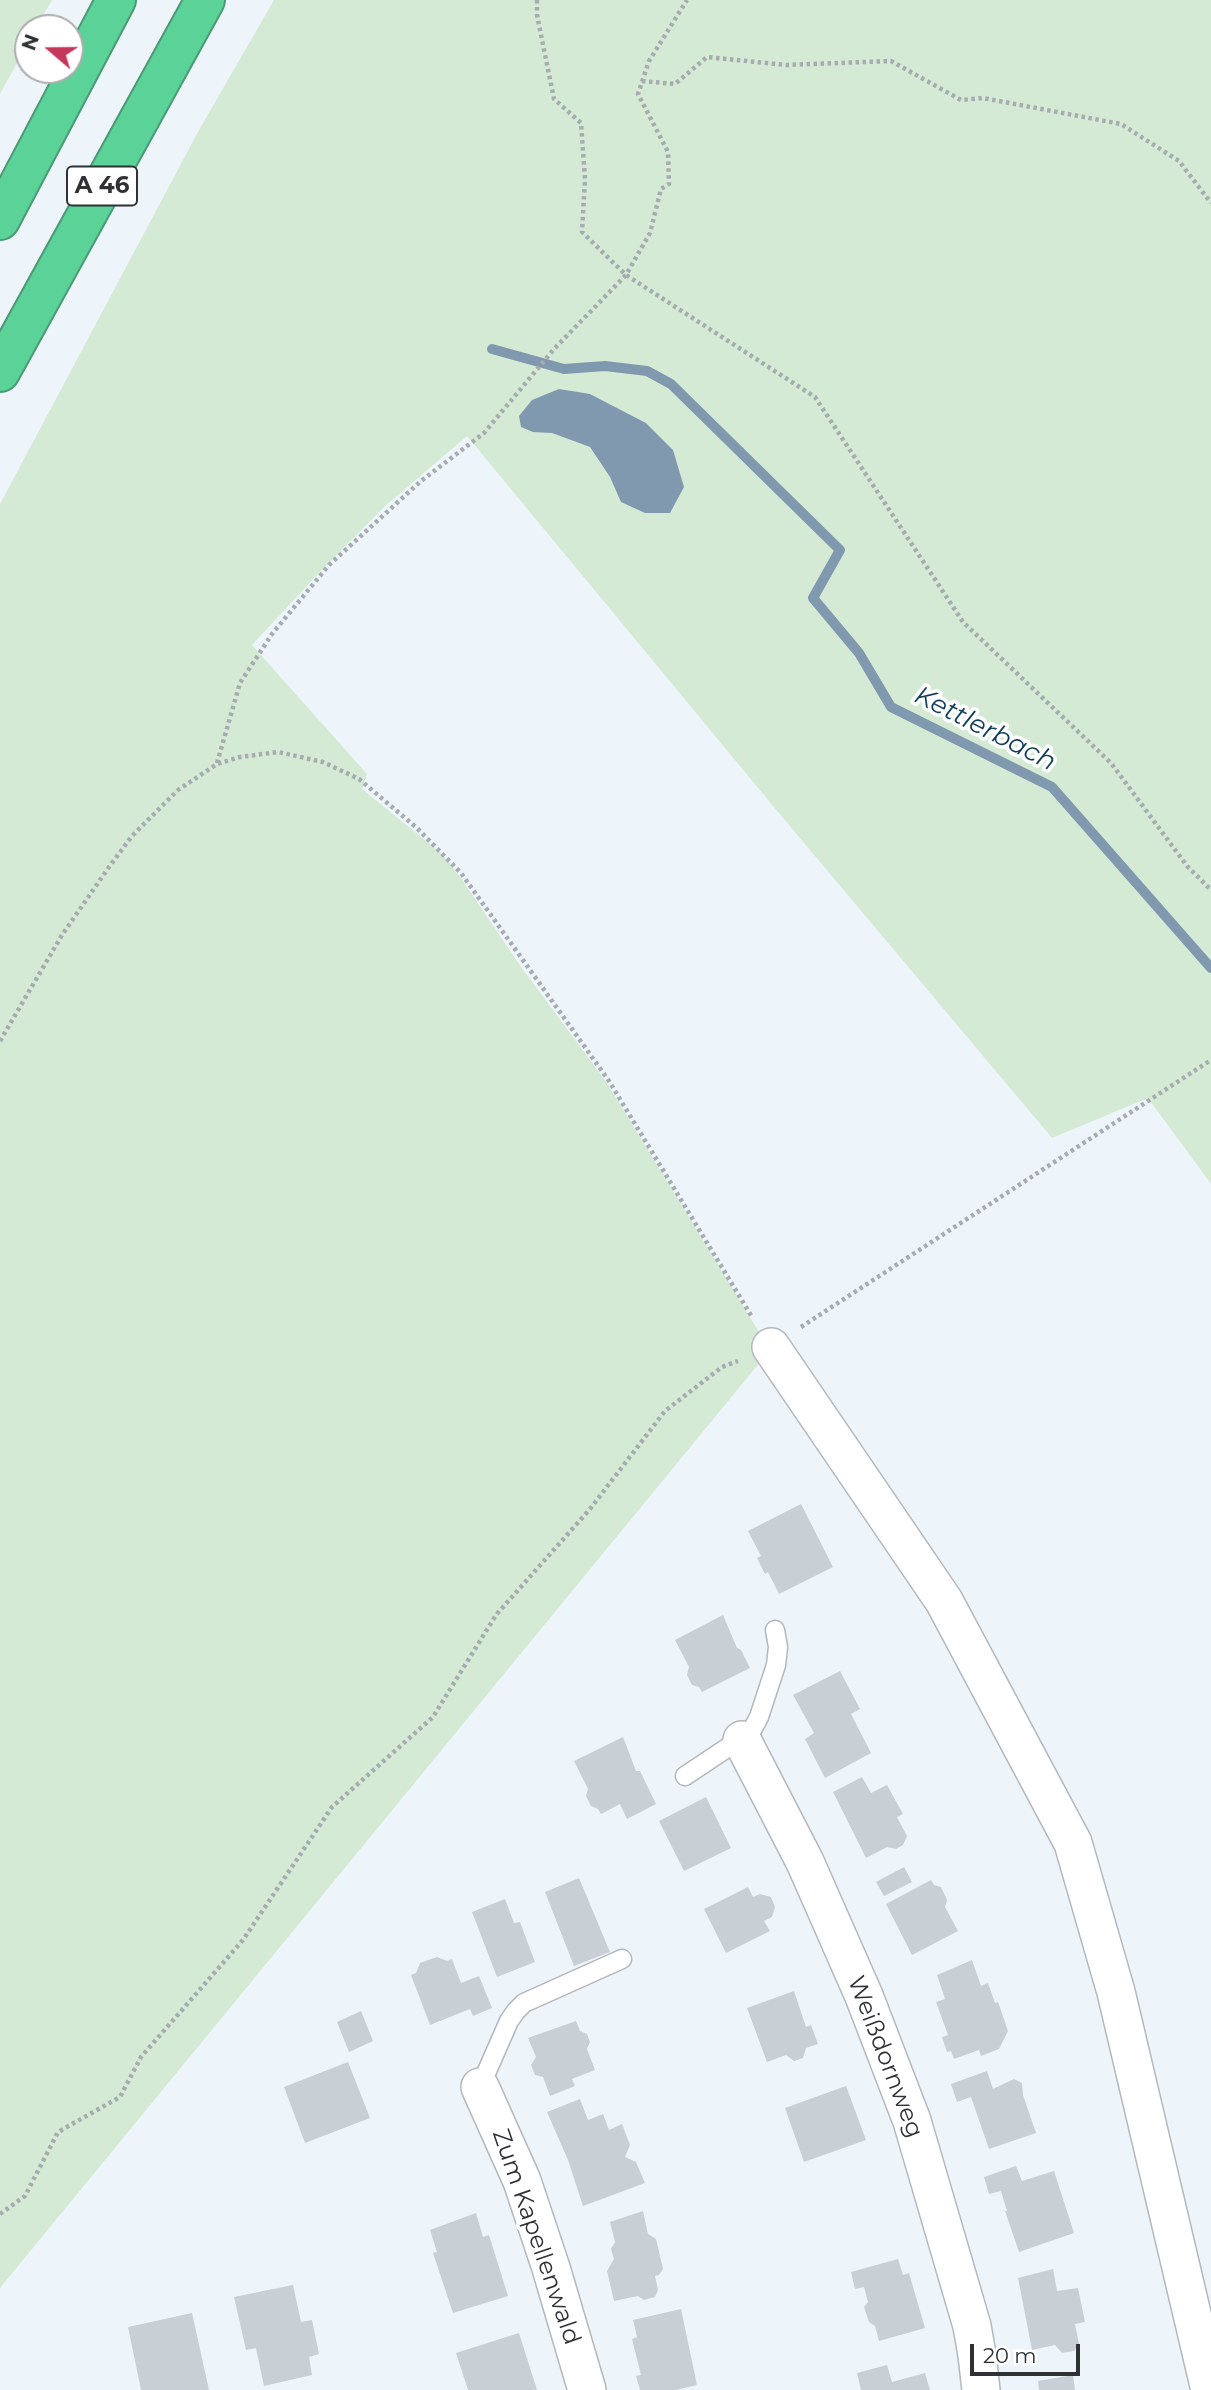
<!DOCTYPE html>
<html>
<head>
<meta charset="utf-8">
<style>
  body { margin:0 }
  #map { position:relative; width:1211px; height:2390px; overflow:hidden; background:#eef5fa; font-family:Montserrat,sans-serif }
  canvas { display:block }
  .north { position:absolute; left:14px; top:14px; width:70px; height:70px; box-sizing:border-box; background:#fff; border:2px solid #acadae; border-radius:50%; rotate:290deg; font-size:19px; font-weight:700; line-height:28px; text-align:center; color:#2f3134 }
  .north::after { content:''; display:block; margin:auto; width:24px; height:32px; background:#c6375c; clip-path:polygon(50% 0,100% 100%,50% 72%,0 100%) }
  .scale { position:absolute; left:970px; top:2344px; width:110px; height:32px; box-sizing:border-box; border:4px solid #2f3134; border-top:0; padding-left:9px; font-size:21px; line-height:24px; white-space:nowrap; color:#2f3134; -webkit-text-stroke:5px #fff; paint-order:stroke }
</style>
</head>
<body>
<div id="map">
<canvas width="1211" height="2390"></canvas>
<div class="north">N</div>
<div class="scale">20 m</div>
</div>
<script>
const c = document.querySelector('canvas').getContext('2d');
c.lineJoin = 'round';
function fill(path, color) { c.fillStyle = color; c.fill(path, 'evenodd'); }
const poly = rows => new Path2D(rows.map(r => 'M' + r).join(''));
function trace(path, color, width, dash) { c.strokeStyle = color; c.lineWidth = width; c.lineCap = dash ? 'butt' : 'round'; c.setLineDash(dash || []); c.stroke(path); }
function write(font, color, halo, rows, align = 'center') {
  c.font = font + ' Montserrat,sans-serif'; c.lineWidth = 7; c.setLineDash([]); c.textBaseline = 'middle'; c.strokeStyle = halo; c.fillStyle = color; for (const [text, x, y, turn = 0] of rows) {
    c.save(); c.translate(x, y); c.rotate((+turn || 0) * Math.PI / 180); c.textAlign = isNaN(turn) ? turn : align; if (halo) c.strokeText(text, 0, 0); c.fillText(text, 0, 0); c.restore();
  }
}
fill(poly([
  [0,0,52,0,36,28,28,28,28,43,0,94],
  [274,0,1211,0,1211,1184,1148,1098,1052,1138,773,806,467,436,384,507,316,576,252,645,367,774,362,789,442,854,461,878,519,964,607,1083,770,1350,0,2288,0,504,199,130],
  [590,394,646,423,673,450,621,501,610,477,591,447,552,433]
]), '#d5ead5');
fill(poly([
  [559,389,590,394,646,423,673,450,684,487,670,513,645,513,621,502,610,477,590,447,552,433,533,432,521,427,519,416,532,400]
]), '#8099af');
trace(poly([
  [492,349,564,369,605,366,647,371,671,384,840,550,813,598,859,653,891,707,1052,787,1211,968]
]), '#8099af', 10);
fill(poly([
  [801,1504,833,1567,779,1594,768,1572,765,1574,757,1558,761,1556,748,1531],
  [723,1615,737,1648,741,1650,750,1668,702,1692,699,1687,692,1685,687,1675,689,1667,675,1640],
  [840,1671,860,1709,851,1714,871,1753,825,1778,805,1739,814,1733,793,1695],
  [623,1737,636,1771,640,1771,656,1804,627,1819,620,1804,601,1814,598,1809,591,1806,586,1796,588,1789,574,1761],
  [862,1777,871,1793,887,1785,903,1814,897,1817,907,1836,903,1845,896,1849,887,1847,866,1858,833,1792],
  [706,1797,731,1848,684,1871,659,1821],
  [904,1867,912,1882,884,1896,876,1882],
  [579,1878,610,1952,574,1966,545,1892],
  [931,1880,934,1885,941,1887,947,1900,945,1907,958,1931,912,1955,886,1904],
  [748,1887,753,1897,760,1894,771,1897,775,1907,772,1917,764,1921,770,1931,726,1953,704,1909],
  [505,1899,514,1923,520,1922,535,1962,497,1977,472,1912],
  [437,1957,447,1961,452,1959,461,1983,479,1976,492,2008,473,2016,470,2009,430,2025,411,1975,416,1973,420,1963],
  [972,1960,981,1986,988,1983,995,2003,998,2002,1008,2031,999,2049,981,2056,979,2050,954,2059,951,2051,947,2052,942,2037,948,2035,936,2002,945,1999,937,1975],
  [794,1991,806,2027,811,2025,818,2044,806,2048,803,2058,794,2061,786,2055,767,2062,747,2008],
  [361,2011,373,2041,349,2052,337,2022],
  [576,2021,580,2031,587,2034,590,2042,587,2049,595,2070,572,2079,575,2086,550,2096,543,2077,535,2075,531,2065,536,2057,528,2038],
  [348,2062,370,2118,305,2143,284,2087],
  [987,2071,993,2089,1014,2079,1022,2083,1023,2095,1036,2133,989,2149,971,2097,957,2102,951,2084],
  [846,2086,866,2140,804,2162,785,2108],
  [580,2099,588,2120,603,2114,609,2130,622,2124,630,2145,625,2157,636,2162,645,2183,583,2206,568,2160,547,2112],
  [1016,2166,1022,2181,1054,2171,1074,2233,1019,2252,1005,2211,1007,2211,1001,2191,989,2194,984,2177],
  [643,2211,648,2234,656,2239,663,2269,659,2275,655,2276,658,2290,655,2297,644,2300,638,2296,614,2301,607,2271,614,2259,611,2249,615,2242,610,2222],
  [476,2213,483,2237,489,2235,508,2296,453,2313,433,2253,437,2252,430,2230],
  [898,2259,903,2275,909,2273,925,2328,879,2341,875,2326,869,2322,864,2307,868,2302,864,2287,855,2289,851,2272],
  [1053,2269,1057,2291,1078,2288,1085,2322,1075,2324,1079,2344,1074,2351,1062,2353,1055,2345,1032,2350,1018,2278],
  [293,2285,301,2322,312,2320,319,2354,309,2357,312,2375,264,2386,256,2348,246,2350,234,2297],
  [681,2309,697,2385,676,2390,640,2390,636,2376,641,2375,632,2339,637,2337,633,2320],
  [192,2313,209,2390,141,2390,128,2327],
  [519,2333,537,2390,468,2390,456,2353],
  [887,2365,892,2382,925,2373,930,2390,861,2390,857,2373],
  [1073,2375,1075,2390,1039,2390,1038,2381]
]), '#c8cfd5');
const lane = poly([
  [685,1776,751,1732,759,1717,776,1665,778,1647,775,1630],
  [480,2087,509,2021,516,2011,524,2003,622,1959]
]);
const street = poly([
  [771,1347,944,1601,1073,1843,1116,1992,1210,2390],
  [742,1740,805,1862,864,1996,912,2121,972,2326,977,2355,981,2390],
  [480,2087,522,2181,551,2268,587,2390]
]);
const highway = poly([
  [0,220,116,0],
  [0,372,205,0]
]);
trace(lane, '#b2b8be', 21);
trace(street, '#b2b8be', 40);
trace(highway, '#4b9a75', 42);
trace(poly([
  [537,0,537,15,554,99,581,123,585,179,582,232,626,275,815,397,963,622,1111,763,1187,866,1211,890],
  [642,81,675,84,707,57,786,65,891,61,961,100,983,98,1121,124,1179,161,1211,203],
  [217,763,240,683,272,634,329,565,421,481,484,433,554,349,626,275,650,233,661,189,669,184,668,152,638,94,649,61,687,0],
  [0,1041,62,935,109,867,132,836,178,790,217,764,240,757,278,752,323,762,359,779,417,828,461,873,609,1081,752,1317],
  [801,1327,1211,1060],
  [0,2214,25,2196,58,2132,120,2097,141,2057,243,1940,332,1807,433,1717,496,1615,590,1509,665,1411,722,1367,738,1361]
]), '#a7acb0', 4.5, [3.5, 3.5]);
trace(lane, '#fff', 18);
trace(street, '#fff', 37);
trace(highway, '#5ad298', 38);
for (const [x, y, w] of [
  [102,186,70]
]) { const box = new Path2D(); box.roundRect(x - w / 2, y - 19.5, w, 39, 5); c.fillStyle = '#fff'; c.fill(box); trace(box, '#2f3134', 2); }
write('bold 23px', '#2f3134', null, [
  ["A 46",102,186]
]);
write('24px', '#2f3134', '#fff', [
  ["Weißdornweg",885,2057,69],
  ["Zum Kapellenwald",536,2237,71]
]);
write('italic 26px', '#103d5c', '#fff', [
  ["Kettlerbach",985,729,27]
]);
</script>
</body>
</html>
